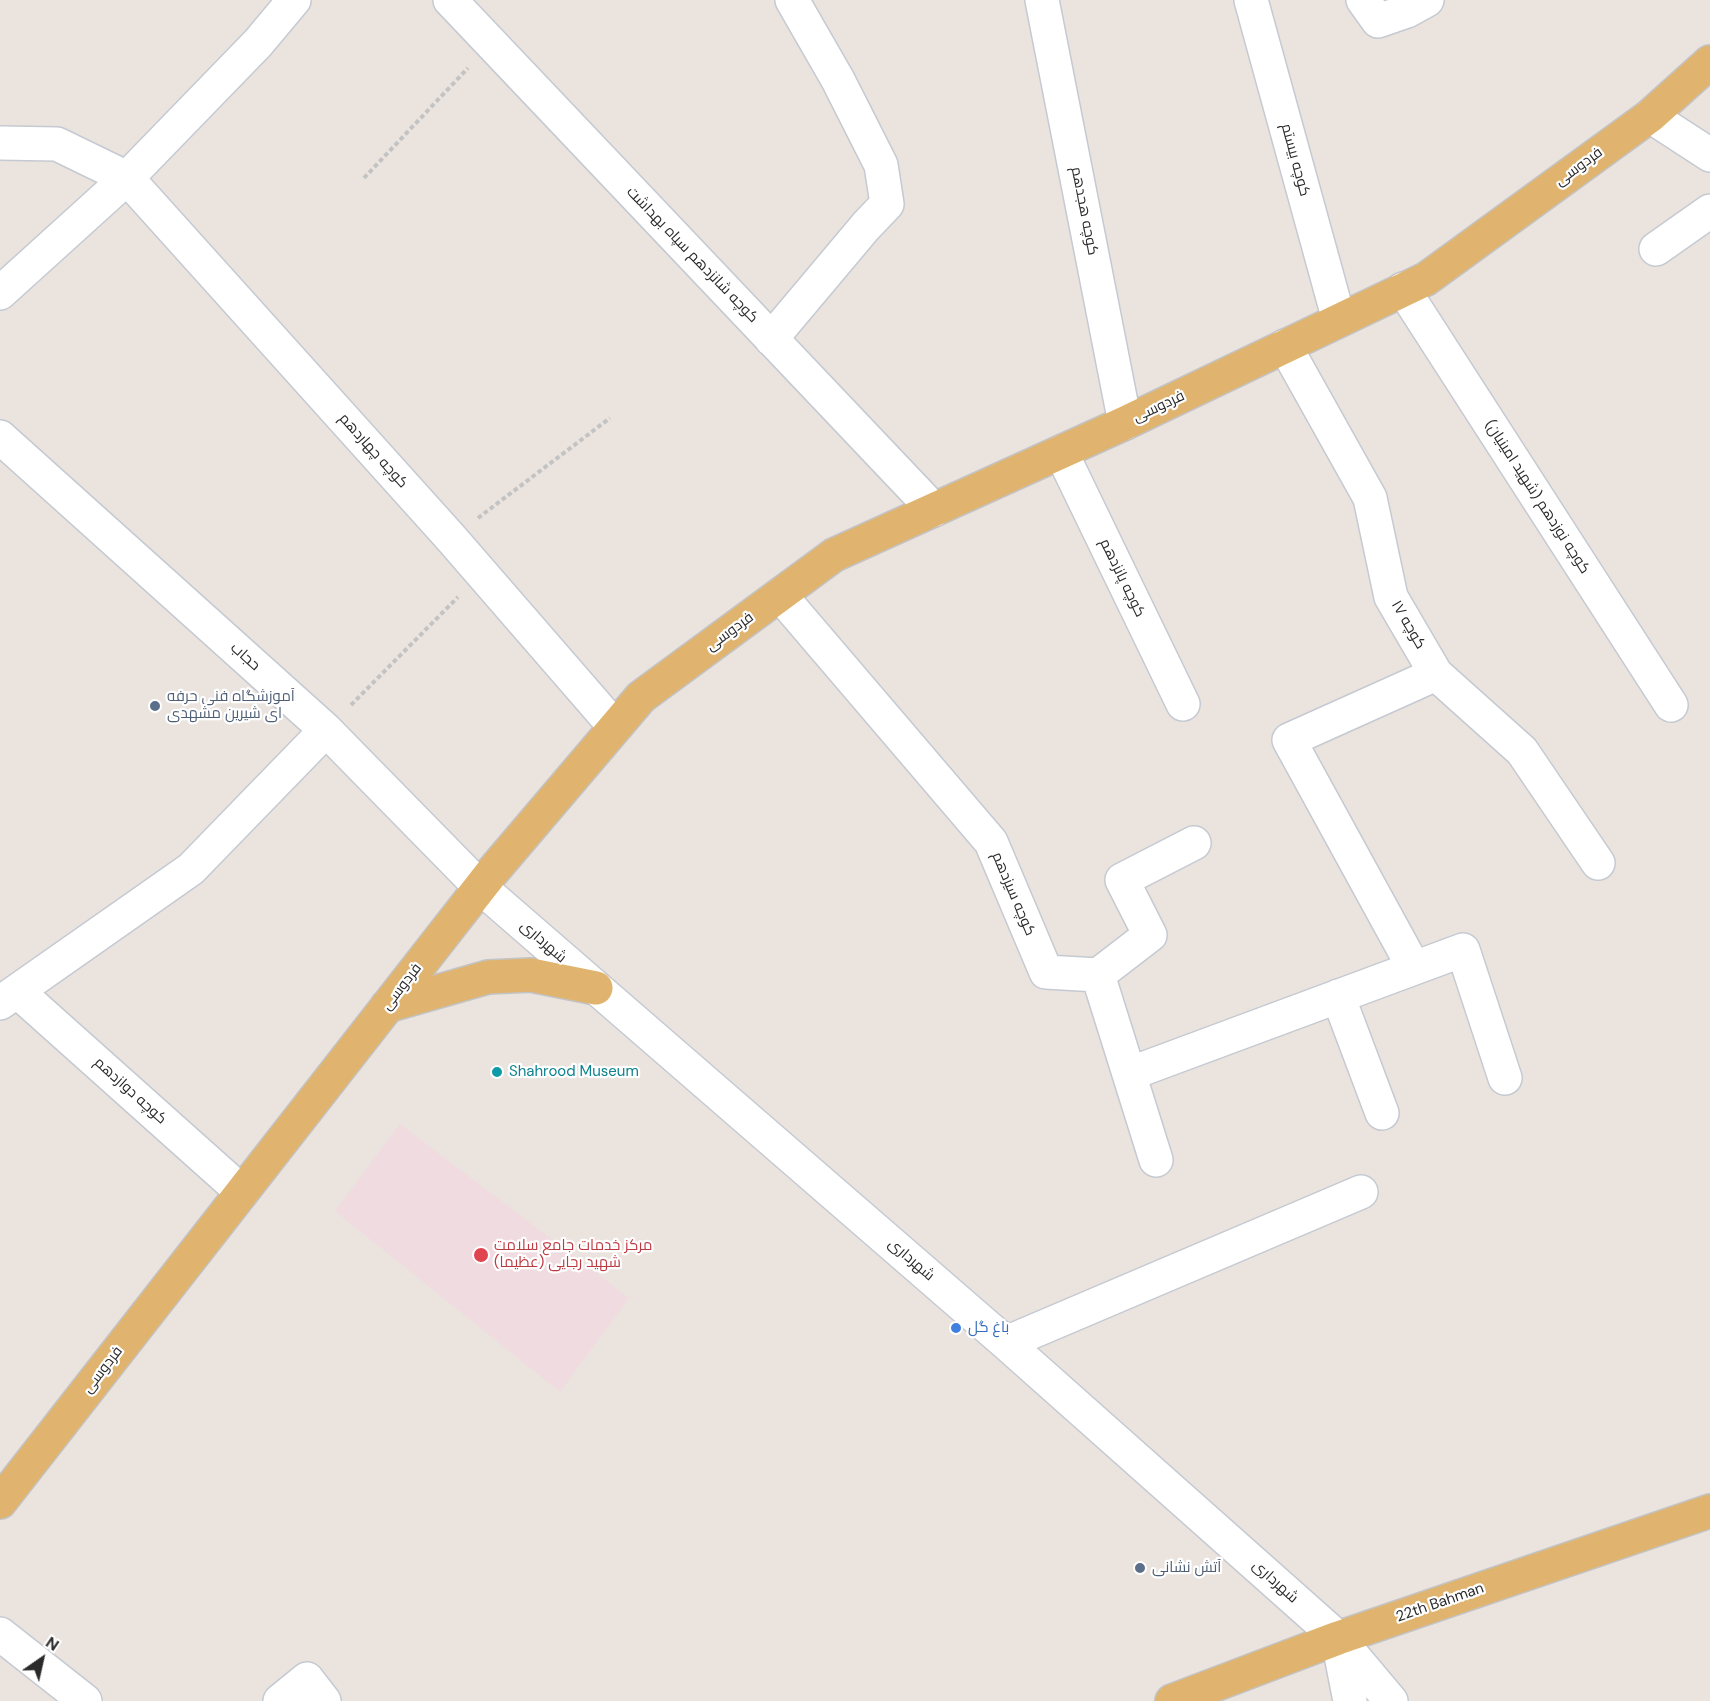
<!DOCTYPE html>
<html>
<head>
<meta charset="utf-8">
<style>
  body { margin:0 }
  #map { position:relative; width:1710px; height:1701px; overflow:hidden; background:#eae3de; font-family:"DM Sans",sans-serif }
  canvas { display:block }
  .north { position:absolute; left:12px; top:1629px; width:60px; height:60px; -webkit-text-stroke:4px #fff; paint-order:stroke; rotate:34deg; font-size:16px; font-weight:700; line-height:24px; text-align:center; color:#2a2a2a }
  .north::after { content:''; display:block; margin:auto; width:21px; height:27px; background:#2a2a2a; clip-path:polygon(50% 0,100% 100%,50% 72%,0 100%) }
</style>
</head>
<body>
<div id="map">
<canvas width="1710" height="1701"></canvas>
<div class="north">N</div>
</div>
<script>
const c = document.querySelector('canvas').getContext('2d');
c.lineJoin = 'round';
function fill(path, color) { c.fillStyle = color; c.fill(path, 'evenodd'); }
const poly = rows => new Path2D(rows.map(r => 'M' + r).join(''));
function trace(path, color, width, dash) { c.strokeStyle = color; c.lineWidth = width; c.lineCap = dash ? 'butt' : 'round'; c.setLineDash(dash || []); c.stroke(path); }
function write(font, color, halo, rows, align = 'center') {
  c.font = font + ' "DM Sans",Cairo,sans-serif'; c.lineWidth = 4.5; c.setLineDash([]); c.textBaseline = 'middle'; c.strokeStyle = halo; c.fillStyle = color; for (const [text, x, y, turn = 0] of rows) {
    c.save(); c.translate(x, y); c.rotate((+turn || 0) * Math.PI / 180); c.textAlign = isNaN(turn) ? turn : align; if (halo) c.strokeText(text, 0, 0); c.fillText(text, 0, 0); c.restore();
  }
}
fill(poly([
  [400,1124,629,1298,560,1392,335,1211]
]), '#f0dce0');
const minor = poly([
  [450,0,934,510],
  [1042,0,1125,423],
  [1251,0,1339,320],
  [1363,0,1378,21,1407,11,1427,0],
  [1650,116,1710,155],
  [0,143,57,144,127,178,451,538,615,727],
  [1656,249,1710,211],
  [1403,289,1671,705],
  [0,293,127,178,258,43,294,0],
  [771,339,866,226,887,204,881,165,838,80,792,0],
  [1285,346,1370,498,1391,597,1436,674,1522,751,1598,863],
  [0,437,326,730,480,887,1006,1343,1338,1638,1391,1701],
  [1061,452,1183,704],
  [780,595,991,842,1046,972,1098,975,1150,935,1122,880,1194,843],
  [1414,968,1289,740,1436,674],
  [1098,975,1156,1160],
  [17,991,242,1192],
  [1338,996,1382,1113],
  [0,1003,191,869,326,730],
  [1129,1074,1463,950,1505,1078],
  [1006,1343,1361,1192],
  [0,1634,85,1701],
  [1338,1640,1350,1701],
  [280,1701,307,1679,324,1701]
]);
const major = poly([
  [387,1006,488,977,531,975,596,988],
  [0,1502,493,871,641,697,834,555,1125,423,1426,279,1650,116,1710,62],
  [1172,1701,1338,1638,1710,1511]
]);
trace(minor, '#c5cad2', 36);
trace(major, '#c3c3c3', 36);
trace(poly([
  [364,178,468,68],
  [478,518,610,418],
  [351,705,458,597]
]), '#c3c3c3', 4, [4.5, 3]);
trace(minor, '#fff', 33);
trace(major, '#e0b46e', 33);
for (const [x, y, r, color] of [
  [155,706,6,"#5c6f8a"],
  [497,1072,6,"#0f9aa8"],
  [481,1255,8,"#e0444e"],
  [956,1328,6,"#3f7fe0"],
  [1140,1568,6,"#5c6f8a"]
]) { const dot = new Path2D(); dot.arc(x, y, r, 0, 2 * Math.PI); c.fillStyle = color; c.fill(dot); trace(dot, '#fff', 2); }
write('15px', '#2a2a2a', '#fff', [
  ["کوچه بیستم",1295,160,75],
  ["فردوسی",1579,167,-36],
  ["کوچه هجدهم",1084,211,79],
  ["کوچه شانزدهم سپاه بهداشت",692,255,46],
  ["فردوسی",1159,407,-25],
  ["کوچه چهاردهم",373,451,48],
  ["کوچه نوزدهم (شهید امینیان)",1537,497,57],
  ["کوچه پانزدهم",1122,578,64],
  ["۱۷ کوچه",1408,625,60],
  ["فردوسی",730,632,-36],
  ["حجاب",245,657,42],
  ["کوچه سیزدهم",1013,894,67],
  ["شهرداری",543,942,41],
  ["فردوسی",402,987,-52],
  ["کوچه دوازدهم",130,1091,42],
  ["شهرداری",911,1260,41],
  ["فردوسی",103,1370,-52],
  ["شهرداری",1275,1582,42],
  ["22th Bahman",1440,1603,-19]
]);
write('15px', '#4e5e75', '#fff', [
  ["آموزشگاه فنی حرفه",167,697],
  ["ای شیرین مشهدی",167,714],
  ["آتش نشانی",1152,1568]
], 'left');
write('15px', '#0d838f', '#fff', [
  ["Shahrood Museum",509,1072]
], 'left');
write('15px', '#be3a42', '#fff', [
  ["مرکز خدمات جامع سلامت",494,1246],
  ["شهید رجایی (عظیما)",494,1263]
], 'left');
write('15px', '#366cbe', '#fff', [
  ["باغ گل",968,1328]
], 'left');
</script>
</body>
</html>
